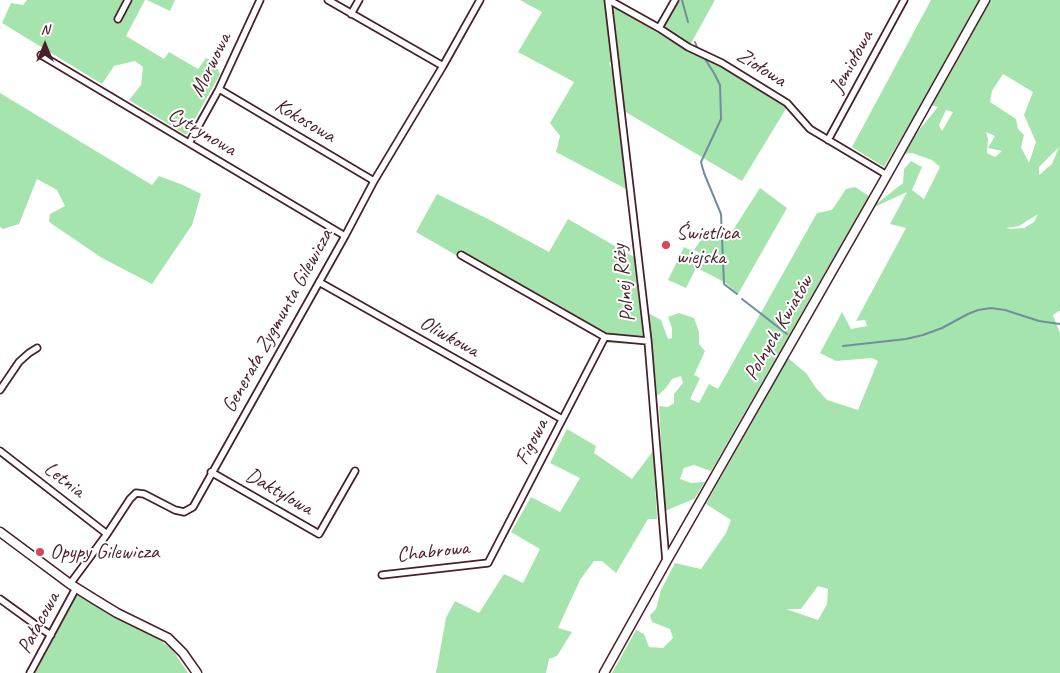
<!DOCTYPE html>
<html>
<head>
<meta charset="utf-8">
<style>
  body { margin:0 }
  #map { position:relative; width:1060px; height:673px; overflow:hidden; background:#fff; font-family:Caveat,sans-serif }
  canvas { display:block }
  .north { position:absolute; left:20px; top:20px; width:50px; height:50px; -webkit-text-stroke:4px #fff; paint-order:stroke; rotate:0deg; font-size:14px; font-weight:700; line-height:20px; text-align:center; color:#4a1f2b }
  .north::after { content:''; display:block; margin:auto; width:18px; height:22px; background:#4a1f2b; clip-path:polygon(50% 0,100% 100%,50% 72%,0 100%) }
</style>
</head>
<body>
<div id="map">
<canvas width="1060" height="673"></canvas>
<div class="north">N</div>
</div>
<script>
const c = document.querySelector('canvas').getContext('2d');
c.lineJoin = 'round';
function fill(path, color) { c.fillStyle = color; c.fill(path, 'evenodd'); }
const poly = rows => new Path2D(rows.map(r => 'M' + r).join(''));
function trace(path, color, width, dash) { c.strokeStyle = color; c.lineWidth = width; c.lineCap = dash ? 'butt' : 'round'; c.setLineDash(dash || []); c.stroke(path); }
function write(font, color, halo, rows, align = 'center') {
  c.font = font + ' Caveat,sans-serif'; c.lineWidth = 4; c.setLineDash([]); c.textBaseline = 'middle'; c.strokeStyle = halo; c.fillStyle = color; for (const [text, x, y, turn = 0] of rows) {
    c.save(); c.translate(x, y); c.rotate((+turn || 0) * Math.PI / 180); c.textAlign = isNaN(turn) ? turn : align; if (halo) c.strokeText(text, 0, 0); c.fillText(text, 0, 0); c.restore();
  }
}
fill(poly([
  [27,0,145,0,126,36,164,59,169,52,198,69,206,58,215,63,220,74,186,135,129,100,141,85,143,67,135,61,114,66,102,84,2,23,11,3,23,5],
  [147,0,175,0,170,11],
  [520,0,604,0,686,50,719,64,787,107,742,181,624,111,619,66,609,62,612,71,626,189,556,152,560,136,550,123,574,82,518,52,542,12],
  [673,0,715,0,690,45,663,27,675,7],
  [931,0,1060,0,1060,311,1059,311,1053,315,1060,333,1060,673,612,673,636,630,644,634,649,647,663,648,673,638,670,629,652,622,650,615,656,609,661,590,675,563,701,569,726,533,731,520,706,504,788,358,806,373,816,388,827,400,858,410,878,361,872,358,836,361,820,353,842,312,851,329,867,326,865,320,856,321,906,228,890,224,907,192,870,209,903,183,904,169,911,161,922,167,912,190,924,199,940,167,932,160,912,153,902,154,919,130,938,107,922,103,884,167,852,147],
  [1003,74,1033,92,1024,115,1036,142,1029,163,1021,147,1024,135,1018,129,1016,119,990,102,992,91],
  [946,110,953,112,942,131,939,125],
  [986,132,995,136,988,148,1002,151,995,157,987,153,988,139],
  [1059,147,1052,164,1039,175,1039,167],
  [1038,214,1034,222,1024,228,1011,229,1006,228,1019,226],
  [818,586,828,589,827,604,818,620,786,609,801,609],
  [0,93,152,185,159,176,183,185,201,194,192,225,152,284,102,258,49,222,50,214,65,206,57,190,37,179,19,224,3,229,0,227],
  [855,187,869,196,711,471,694,465,684,468,680,479,691,483,705,482,694,499,665,511,659,406,668,407,674,403,674,394,683,383,681,376,672,379,666,388,657,396,648,313,661,320,668,339,672,338,672,328,668,317,679,313,694,318,699,332,699,344,705,351,694,375,700,378,690,399,699,403,709,384,718,389,817,213,832,210,846,189],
  [760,188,787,208,738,294,726,283,697,268,704,255,694,250,704,235,714,235,733,230],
  [437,194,488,219,549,252,568,219,634,257,643,336,639,344,608,343,416,232],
  [684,247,702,256,686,288,668,280],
  [567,429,596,446,594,453,632,479,653,451,657,519,648,519,616,573,602,561,594,561,580,580,558,628,572,632,557,656,549,659,546,673,436,673,446,618,455,601,479,613,504,574,523,583,540,549,511,532,531,497,560,512,580,478,550,463],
  [77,595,154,636,172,649,188,673,33,673]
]), '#a5e5ad');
trace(poly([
  [682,0,688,22],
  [695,42,697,47],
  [703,56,714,73,720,85,721,119,701,162,704,173,721,214,724,284,737,294],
  [742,299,787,334],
  [843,346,906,339,923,335,942,328,968,314,978,310,991,308,1005,310,1039,321,1060,324]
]), '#708f9b', 2);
const street = poly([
  [328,0,443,66],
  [608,0,648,341,666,562],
  [609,0,659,28,688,47,722,63,787,103,810,129,887,175],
  [351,14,359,0],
  [118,19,128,0],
  [659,28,675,0],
  [41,55,345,236],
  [219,89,374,181],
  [828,140,904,0],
  [189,143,219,89,260,0],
  [461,255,605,337,648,341],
  [319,282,562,419],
  [0,390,19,362,29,353,37,348],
  [0,451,107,534],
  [211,472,319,534,355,471],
  [382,575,488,563,605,337],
  [70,584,107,534,130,499,136,493,144,494,175,510,184,512,193,507,345,236,374,181,443,66,480,0],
  [0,599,40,628,51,635],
  [30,673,76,588]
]);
const secondary = poly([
  [0,532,70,584,94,599,117,613,168,638,183,653,197,673],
  [604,673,666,562,887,175,985,0]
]);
trace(street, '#4a1f2b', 9);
trace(secondary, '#4a1f2b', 11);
trace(street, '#fff', 5.5);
trace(secondary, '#fff', 8);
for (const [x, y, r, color] of [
  [666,245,5,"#d1495b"],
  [40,552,5,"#d1495b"]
]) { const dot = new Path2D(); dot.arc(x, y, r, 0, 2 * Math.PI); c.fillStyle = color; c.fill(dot); trace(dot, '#fff', 2); }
write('21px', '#4a1f2b', '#fff', [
  ["Jemiołowa",852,62,-61],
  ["Morwowa",211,65,-64],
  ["Ziołowa",761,68,32],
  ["Kokosowa",305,121,31],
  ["Cytrynowa",202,132,31],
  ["Polnej Róży",624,283,-97],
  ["Generała Zygmunta Gilewicza",278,321,-61],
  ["Polnych Kwiatów",779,328,-60],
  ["Oliwkowa",449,337,29],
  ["Figowa",532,442,-63],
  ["Letnia",64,480,37],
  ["Daktylowa",279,492,30],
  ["Chabrowa",433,552,-6],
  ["Pałacowa",39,623,-62]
]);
write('21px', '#4a1f2b', '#fff', [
  ["Świetlica",676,233],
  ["wiejska",676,257],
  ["Opypy Gilewicza",50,552]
], 'left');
</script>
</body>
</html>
